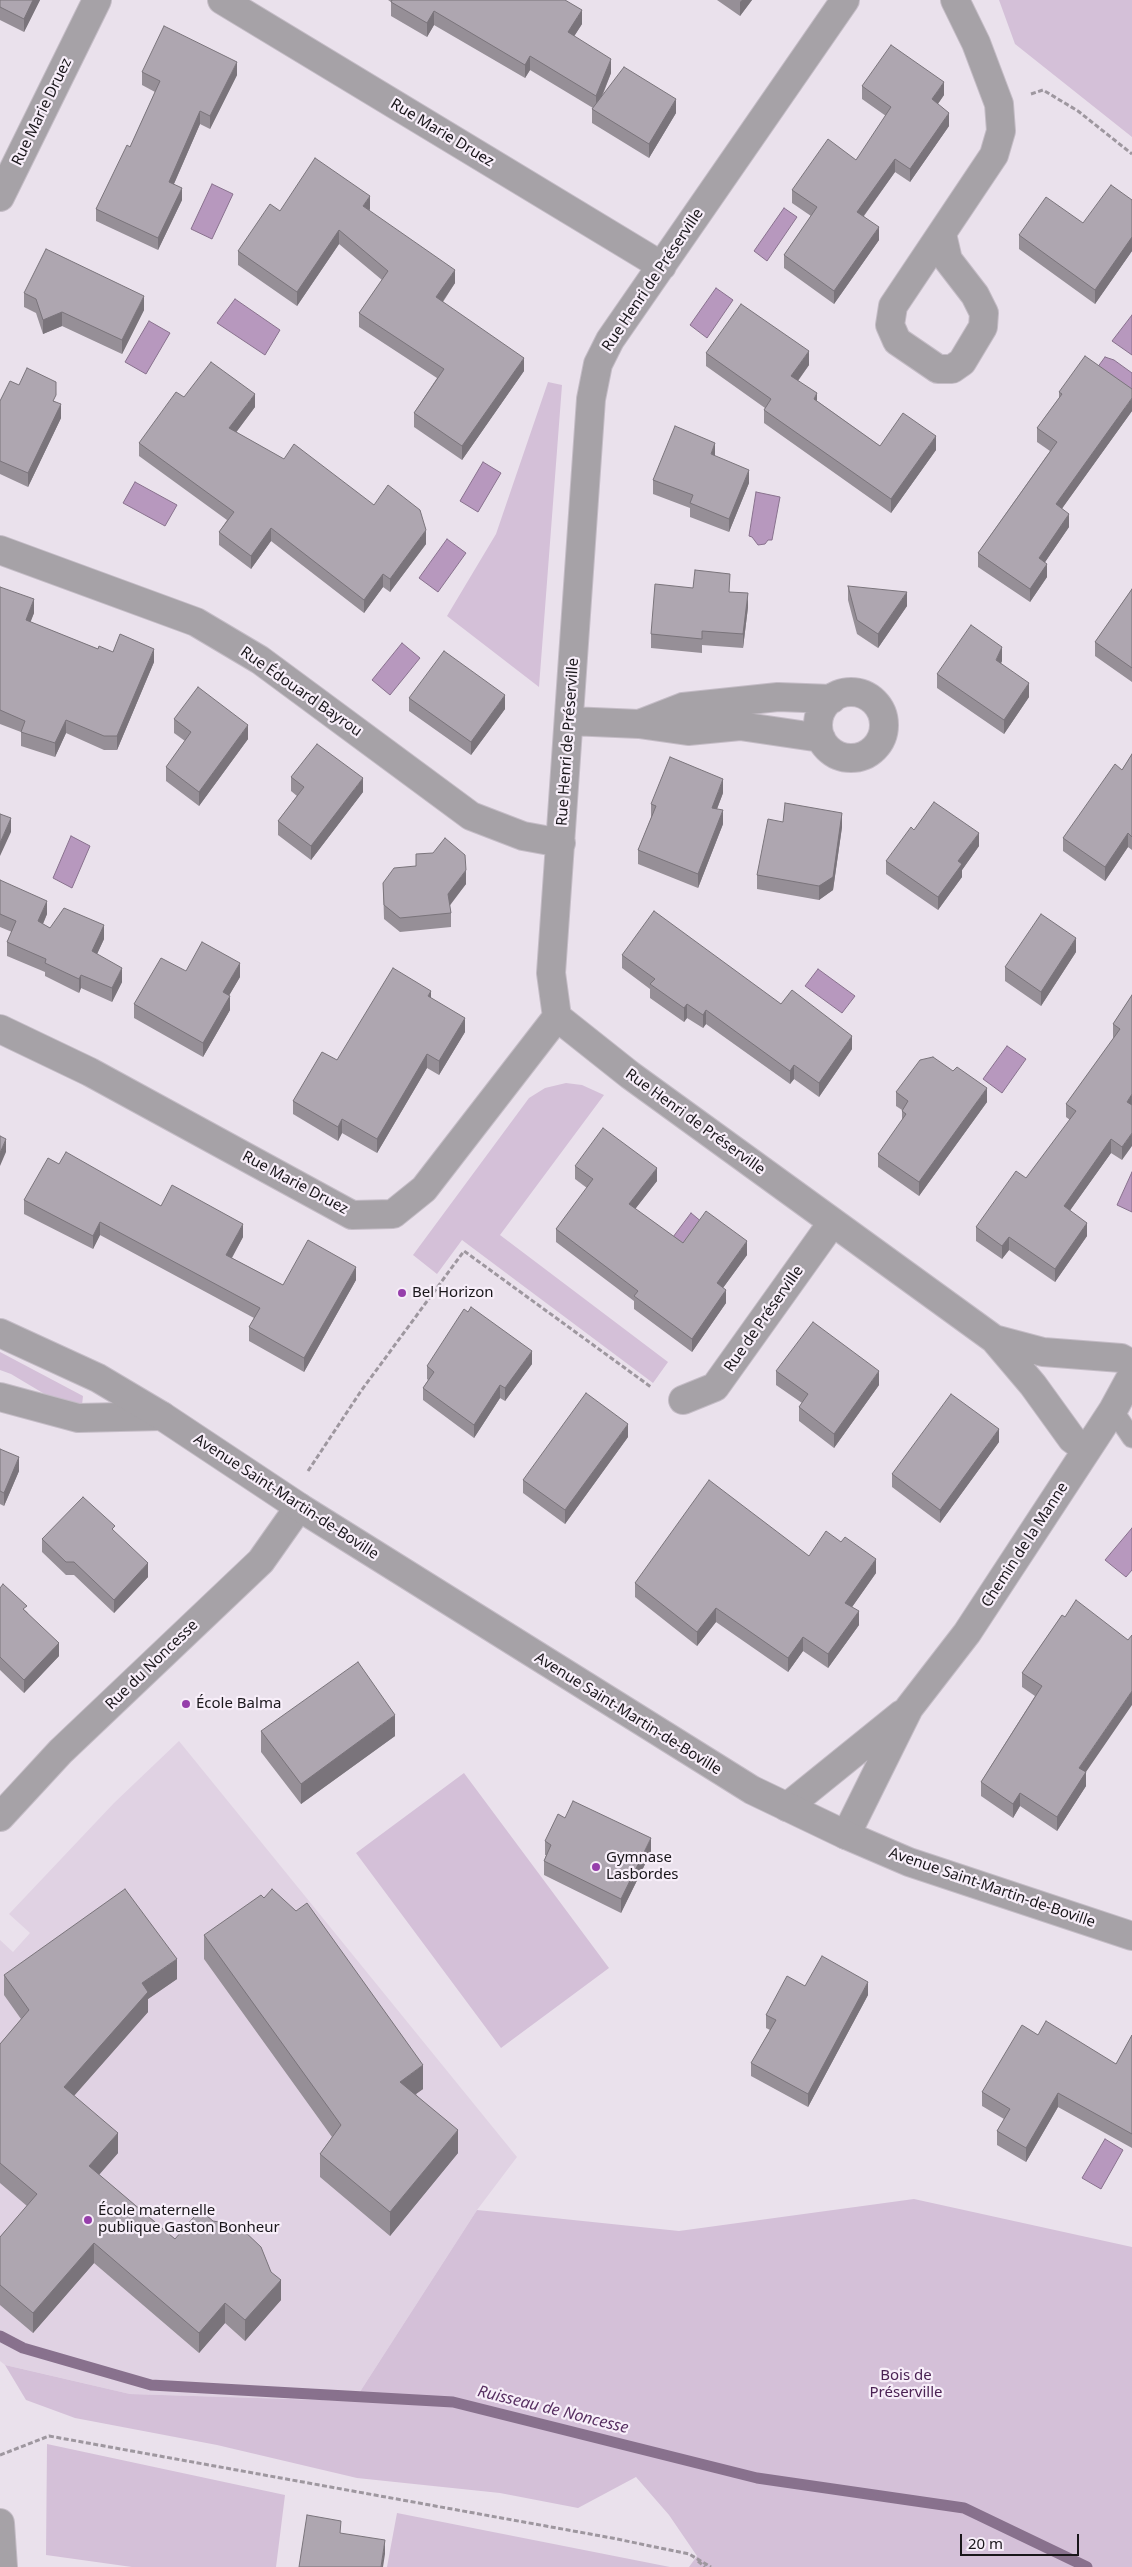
<!DOCTYPE html>
<html>
<head>
<meta charset="utf-8">
<style>
  body { margin:0 }
  #map { position:relative; width:1132px; height:2567px; overflow:hidden; background:#eae1ec; font-family:"Noto Sans",sans-serif }
  canvas { display:block }
  .scale { position:absolute; left:960px; top:2534px; width:119px; height:22px; box-sizing:border-box; border:2px solid #19161a; border-top:0; padding-left:6px; font-size:15px; line-height:18px; white-space:nowrap; color:#19161a; -webkit-text-stroke:4px #f7eef9; paint-order:stroke }
</style>
</head>
<body>
<div id="map">
<canvas width="1132" height="2567"></canvas>
<div class="scale">20 m</div>
</div>
<script>
const c = document.querySelector('canvas').getContext('2d');
c.lineJoin = 'round';
function fill(path, color) { c.fillStyle = color; c.fill(path, 'evenodd'); }
const poly = rows => new Path2D(rows.map(r => 'M' + r).join(''));
function trace(path, color, width, dash) { c.strokeStyle = color; c.lineWidth = width; c.lineCap = dash ? 'butt' : 'round'; c.setLineDash(dash || []); c.stroke(path); }
function write(font, color, halo, rows, align = 'center') {
  c.font = font + ' "Noto Sans",sans-serif'; c.lineWidth = 4.5; c.setLineDash([]); c.textBaseline = 'middle'; c.strokeStyle = halo; c.fillStyle = color; for (const [text, x, y, turn = 0] of rows) {
    c.save(); c.translate(x, y); c.rotate((+turn || 0) * Math.PI / 180); c.textAlign = isNaN(turn) ? turn : align; if (halo) c.strokeText(text, 0, 0); c.fillText(text, 0, 0); c.restore();
  }
}
fill(poly([
  [179,1741,517,2157,477,2210,354,2401,130,2394,5,2365,0,2361,0,1940,13,1952,30,1933,9,1914,114,1803]
]), '#e0d2e3');
fill(poly([
  [999,0,1132,0,1132,137,1015,44],
  [548,382,562,385,539,687,447,616,496,534],
  [566,1083,582,1085,604,1095,500,1235,668,1362,653,1383,462,1240,437,1274,413,1255,529,1098,545,1088],
  [0,1352,83,1396,82,1405,68,1408,11,1374,0,1370],
  [464,1773,609,1968,501,2048,356,1853],
  [914,2199,1132,2247,1132,2567,689,2567,697,2556,669,2515,636,2477,578,2508,500,2493,357,2478,217,2445,75,2418,26,2400,5,2365,130,2394,354,2401,477,2210,679,2231],
  [47,2444,285,2495,276,2567,132,2567,46,2555],
  [397,2513,670,2567,387,2567]
]), '#d4c0d8');
const water = poly([
  [212,184,233,194,212,239,191,229,212,184],
  [784,208,797,217,767,261,754,251,784,208],
  [716,288,733,300,707,338,690,325,716,288],
  [235,299,280,330,265,355,217,323,235,299],
  [1132,315,1132,355,1112,341,1132,315],
  [149,321,170,333,146,374,125,362,149,321],
  [1105,357,1114,360,1132,373,1132,395,1097,368,1105,357],
  [483,462,501,473,478,512,460,501,483,462],
  [135,482,177,505,165,526,123,503,135,482],
  [756,492,780,497,772,540,768,540,765,544,758,545,752,537,749,536,756,492],
  [447,539,466,553,438,592,419,578,447,539],
  [402,643,420,658,390,695,372,680,402,643],
  [71,836,90,846,72,888,53,878,71,836],
  [818,969,855,996,842,1013,805,986,818,969],
  [1007,1046,1026,1059,1002,1093,983,1079,1007,1046],
  [1132,1172,1132,1212,1117,1205,1132,1172],
  [691,1213,703,1223,676,1259,664,1249,691,1213],
  [1132,1528,1132,1570,1126,1577,1105,1560,1132,1528],
  [1105,2139,1123,2150,1101,2189,1082,2178,1105,2139]
]);
fill(water, '#b798be');
trace(water, '#88718d', 1);
trace(poly([
  [0,2336,23,2348,151,2385,453,2402,757,2478,964,2508,1087,2567]
]), '#88718d', 11);
const service = poly([
  [1113,1410,1132,1438]
]);
const minor = poly([
  [222,0,662,266],
  [845,0,610,340,598,364,591,399,551,973,557,1017,630,1075,994,1339,1033,1385,1072,1439,1087,1450],
  [0,197,97,0],
  [942,234,948,260,975,295,984,313,983,327,962,362,952,369,938,369,897,341,890,325,893,306,994,155,1001,131,999,104,976,43,955,0],
  [0,550,196,622,260,660,471,816,523,836,561,843],
  '818 725a33 33 0 1 1 66 0a33 33 0 1 1-66 0Z',
  [570,721,639,724,688,731,740,726,821,738],
  [642,723,683,707,778,697,832,699],
  [0,1029,90,1072,352,1215,393,1214,424,1189,557,1017],
  [994,1339,1043,1352,1121,1358,1132,1364],
  [0,1397,78,1418,162,1416],
  [683,1400,715,1387,832,1223],
  [787,1807,902,1714],
  [0,1817,61,1751,261,1561,299,1507],
  [846,1835,909,1708,967,1633,1113,1410,1132,1375],
  [0,2523,3,2567]
]);
const tertiary = poly([
  [0,1333,98,1378,162,1416,299,1507,752,1790,846,1835,909,1862,1132,1936]
]);
trace(service, '#c4bcc6', 21);
trace(minor, '#c4bcc6', 30);
trace(tertiary, '#c4bcc6', 30);
trace(poly([
  [1031,94,1043,90,1078,111,1132,154],
  [308,1471,361,1391,464,1251,651,1387],
  [0,2455,49,2436,612,2538,689,2554,711,2567],
  [698,2561,705,2567]
]), '#9e979f', 3, [5, 2.5]);
trace(service, '#a6a2a7', 19);
trace(minor, '#a6a2a7', 28);
trace(tertiary, '#a6a2a7', 28);
fill(poly([
  [0,0,40,0,24,32,0,20],
  [388,0,565,0,582,24,574,36,611,73,602,97,676,113,649,158,592,123,592,109,593,108,530,70,525,78,434,25,427,37,391,16,391,2],
  [717,0,752,0,740,16],
  [142,72,237,75,210,129,200,124,174,184,182,200,158,250,96,221,96,209,130,147,155,92,142,85],
  [862,86,944,95,938,104,949,126,910,182,895,172,864,216,879,240,834,304,784,268,784,255,811,216,792,203,792,190,856,160,886,116,862,99],
  [1132,200,1132,251,1095,304,1019,249,1019,235,1083,223],
  [370,209,369,211,455,283,443,302,524,371,462,460,414,427,414,413,437,378,359,327,359,313,382,280,339,244,297,306,238,265,238,251,280,211],
  [24,293,144,310,122,354,62,326,43,334,36,313,24,307],
  [706,353,809,365,798,381,817,401,880,446,936,450,891,513,764,423,764,410,765,408,706,366],
  [19,385,56,402,61,418,28,487,0,474,0,401],
  [1059,392,1132,411,1062,508,1069,527,1045,562,1047,577,1030,602,978,567,978,553,1050,451,1037,442,1037,428,1059,398],
  [184,397,255,407,236,432,426,544,390,592,383,587,364,613,271,541,251,569,219,545,219,532,227,520,139,456,139,443],
  [715,456,749,483,729,532,690,517,690,508,653,494,653,480],
  [848,586,907,606,878,648,857,634,848,600],
  [0,587,34,613,30,622,98,649,113,652,154,662,117,750,104,750,66,733,55,757,21,746,21,732,0,724],
  [1132,589,1132,682,1095,656,1095,642],
  [730,592,748,607,743,648,702,645,702,653,651,648,651,634],
  [1002,661,1001,663,1029,697,1004,734,937,688,937,674],
  [409,698,505,709,471,755,409,711],
  [174,719,248,739,199,806,166,781,166,767,185,741,174,733],
  [1132,754,1132,850,1128,847,1105,881,1063,851,1063,838,1122,770],
  [291,777,363,792,311,860,278,835,278,821,297,796,291,791],
  [723,793,717,809,723,824,698,888,638,864,638,850,651,818,651,804],
  [783,822,842,827,833,890,819,900,757,889,757,875],
  [914,830,979,846,962,870,962,877,938,910,886,874,886,861],
  [0,880,47,914,43,924,50,928,104,939,97,954,122,982,112,1002,81,988,79,993,45,976,45,972,7,956,7,942,12,932,0,927],
  [383,883,466,884,449,905,451,913,451,927,400,932,384,919],
  [1076,952,1041,1006,1005,981,1005,967],
  [622,955,781,1004,852,1049,819,1097,794,1079,790,1084,706,1024,703,1028,687,1018,684,1022,650,998,650,989,622,968],
  [186,971,240,977,229,995,230,1010,203,1057,134,1018,134,1004],
  [1132,995,1122,1160,1111,1153,1070,1210,1087,1236,1055,1282,1009,1250,1002,1259,976,1241,976,1227,1026,1178,1070,1120,1066,1117,1066,1104,1114,1038,1113,1038,1113,1024],
  [431,998,465,1032,439,1075,427,1068,377,1153,342,1133,338,1141,293,1114,293,1101,337,1060],
  [896,1092,987,1102,919,1196,878,1167,878,1154,902,1121,902,1110,896,1106],
  [59,1164,161,1206,243,1237,232,1258,283,1285,356,1280,304,1372,249,1341,249,1327,254,1318,100,1235,93,1249,24,1214,24,1200],
  [575,1166,657,1181,635,1209,683,1243,747,1255,723,1288,726,1303,692,1352,634,1309,634,1301,556,1242,556,1229,587,1188,575,1179],
  [532,1364,505,1401,500,1398,474,1438,423,1400,423,1388,428,1380,427,1379,427,1366],
  [776,1371,879,1385,834,1448,799,1421,799,1407,802,1403,776,1385],
  [628,1437,565,1524,523,1493,523,1480],
  [999,1442,940,1523,892,1487,892,1474],
  [0,1449,19,1471,4,1506,0,1504],
  [115,1532,148,1577,114,1613,74,1575,66,1575,42,1552,42,1539],
  [809,1556,876,1573,852,1607,859,1625,828,1668,803,1651,788,1672,716,1622,697,1646,635,1597,635,1583],
  [0,1588,27,1612,59,1656,24,1693,0,1670],
  [1062,1615,1086,1772,1086,1786,1057,1831,1020,1806,1013,1818,981,1796,981,1782,1035,1696,1022,1687,1022,1673],
  [261,1731,395,1736,301,1804,261,1752],
  [545,1841,651,1852,621,1913,544,1875,544,1861,546,1855,545,1855],
  [204,1935,423,2089,416,2094,458,2153,390,2236,320,2177,320,2154,332,2137,204,1959],
  [4,1975,177,1979,148,1999,148,2012,74,2096,118,2153,99,2175,175,2239,281,2300,245,2341,225,2323,199,2353,94,2263,33,2333,0,2305,0,2237,27,2206,0,2183,0,2044,21,2019,4,1995],
  [805,1986,868,1995,808,2107,751,2076,751,2063,770,2030,766,2028,766,2015],
  [1038,2035,1116,2064,1132,2035,1132,2148,1058,2107,1026,2162,997,2145,997,2131,1004,2119,982,2106,982,2092]
]), '#968f97');
fill(poly([
  [33,0,40,0,24,32,24,19],
  [742,0,752,0,740,16,740,2],
  [582,10,582,24,568,46,568,32],
  [434,11,434,25,427,37,427,23],
  [530,56,530,70,525,78,525,65],
  [611,59,611,73,596,110,596,96],
  [237,62,237,75,210,129,210,116],
  [944,82,944,95,932,112,932,99],
  [676,99,676,113,649,158,649,144],
  [200,111,200,124,169,195,169,182],
  [949,113,949,126,910,182,910,169],
  [895,159,895,172,857,225,857,212],
  [182,188,182,200,158,250,158,238],
  [370,196,370,209,363,220,363,206],
  [879,227,879,240,834,304,834,291],
  [339,230,339,244,297,306,297,292],
  [1132,237,1132,251,1095,304,1095,290],
  [455,270,455,283,436,311,436,297],
  [144,296,144,310,122,354,122,340],
  [62,312,62,326,43,334,43,320],
  [809,351,809,365,791,390,791,376],
  [524,358,524,371,462,460,462,446],
  [817,393,817,407,814,399],
  [255,394,255,407,229,442,229,428],
  [1132,398,1132,411,1056,517,1056,504],
  [61,404,61,418,28,487,28,473],
  [936,436,936,450,891,513,891,499],
  [715,443,715,457,711,454],
  [749,470,749,483,729,532,729,519],
  [1069,514,1069,527,1039,571,1039,558],
  [271,528,271,541,251,569,251,556],
  [426,530,426,544,390,592,390,579],
  [1047,564,1047,577,1030,602,1030,589],
  [383,574,383,587,364,613,364,600],
  [907,592,907,606,878,648,878,634],
  [748,593,748,607,743,648,743,634],
  [34,599,34,613,26,634,26,620],
  [1002,647,1002,661,996,674,996,660],
  [154,649,154,662,117,750,117,736],
  [1029,683,1029,697,1004,734,1004,720],
  [505,695,505,709,471,755,471,742],
  [66,720,66,733,55,757,55,743],
  [248,725,248,739,199,806,199,792],
  [363,778,363,792,311,860,311,846],
  [723,779,723,793,712,822,712,808],
  [723,810,723,824,698,888,698,874],
  [842,813,842,827,833,890,819,900,819,886],
  [11,818,11,832,0,856,0,843],
  [979,833,979,846,962,870,962,877,938,910,938,897,958,861],
  [1128,833,1128,847,1105,881,1105,867],
  [466,870,466,884,448,908,448,894],
  [47,901,47,914,38,935,38,921],
  [104,925,104,939,92,965,92,951],
  [1076,938,1076,952,1041,1006,1041,992],
  [240,963,240,977,223,1006,223,992],
  [122,968,122,982,112,1002,112,988],
  [81,975,81,988,79,993,79,979],
  [431,991,431,1004,428,996],
  [230,996,230,1010,203,1057,203,1043],
  [687,1004,687,1018,684,1022,684,1008],
  [706,1010,706,1024,703,1028,703,1015],
  [465,1018,465,1032,439,1075,439,1061],
  [852,1036,852,1049,819,1097,819,1083],
  [427,1054,427,1068,377,1153,377,1139],
  [794,1065,794,1079,790,1084,790,1071],
  [987,1088,987,1102,919,1196,919,1182],
  [1132,1094,1132,1108,1127,1102],
  [342,1119,342,1133,338,1141,338,1127],
  [1132,1133,1132,1146,1122,1160,1122,1147],
  [6,1139,6,1152,0,1166,0,1153],
  [1111,1139,1111,1153,1064,1219,1064,1206],
  [657,1168,657,1181,629,1217,629,1204],
  [100,1222,100,1235,93,1249,93,1236],
  [1087,1223,1087,1236,1055,1282,1055,1269],
  [243,1224,243,1237,226,1268,226,1255],
  [1009,1237,1009,1250,1002,1259,1002,1246],
  [747,1241,747,1255,717,1296,717,1283],
  [356,1267,356,1280,304,1372,304,1358],
  [726,1290,726,1303,692,1352,692,1339],
  [532,1351,532,1364,505,1401,505,1388],
  [879,1371,879,1385,834,1448,834,1434],
  [500,1385,500,1398,474,1438,474,1425],
  [628,1424,628,1437,565,1524,565,1510],
  [999,1429,999,1442,940,1523,940,1510],
  [19,1457,19,1471,4,1506,4,1493],
  [876,1559,876,1573,845,1617,845,1603],
  [148,1563,148,1577,114,1613,114,1600],
  [716,1608,716,1622,697,1646,697,1632],
  [859,1611,859,1625,828,1668,828,1654],
  [803,1637,803,1651,788,1672,788,1658],
  [59,1643,59,1656,24,1693,24,1680],
  [1132,1691,1132,1705,1086,1772,1086,1786,1057,1831,1057,1817,1079,1768],
  [395,1715,395,1736,301,1804,301,1784],
  [1020,1793,1020,1806,1013,1818,1013,1804],
  [651,1838,651,1852,621,1913,621,1899],
  [177,1959,177,1979,148,1999,148,2012,64,2107,64,2087,142,1983],
  [868,1982,868,1995,808,2107,808,2094],
  [423,2065,423,2089,400,2105,400,2082],
  [1058,2093,1058,2107,1026,2162,1026,2148],
  [458,2130,458,2153,390,2236,390,2212],
  [118,2133,118,2153,89,2186,89,2166],
  [94,2243,94,2263,33,2333,33,2313],
  [281,2280,281,2300,245,2341,245,2320],
  [225,2303,225,2323,199,2353,199,2333],
  [385,2540,385,2554,383,2567,381,2567]
]), '#7a747b');
const building = poly([
  [0,0,33,0,24,19,0,7,0,0],
  [392,0,565,0,582,10,568,32,611,59,596,96,530,56,525,65,434,11,427,23,391,2,392,0],
  [164,26,237,62,210,116,200,111,169,182,182,188,158,238,96,209,127,145,130,147,160,81,142,72,164,26],
  [891,45,944,82,932,99,949,113,910,169,895,159,857,212,879,227,834,291,784,255,817,207,792,190,828,139,856,160,891,107,862,86,891,45],
  [624,67,676,99,649,144,592,109,624,67],
  [315,158,370,196,363,206,455,270,436,297,524,358,462,446,414,413,444,369,359,313,388,271,339,230,297,292,238,251,270,204,280,211,315,158],
  [1111,185,1132,200,1132,237,1095,290,1019,235,1046,197,1083,223,1111,185],
  [46,249,144,296,122,340,62,312,43,320,36,299,24,293,46,249],
  [741,304,809,351,791,376,817,393,814,399,880,446,903,413,936,436,891,499,764,410,771,399,706,353,741,304],
  [1085,356,1132,389,1132,398,1056,504,1069,514,1039,558,1047,564,1030,589,978,553,1057,442,1037,428,1062,394,1059,392,1085,356],
  [211,362,255,394,229,428,284,459,294,444,374,505,388,485,420,510,426,530,390,579,383,574,364,600,271,528,251,556,219,532,234,512,139,443,176,392,184,397,211,362],
  [27,368,56,382,56,395,53,401,61,404,28,473,0,461,0,401,10,381,19,385,27,368],
  [675,426,715,443,711,454,749,470,729,519,690,503,693,495,653,480,675,426],
  [695,570,730,574,729,592,748,593,743,634,702,631,702,639,651,634,655,584,693,588,695,570],
  [848,586,907,592,878,634,857,620,848,586],
  [0,587,34,599,26,620,98,649,99,646,113,652,120,634,154,649,117,736,104,736,66,720,55,743,21,732,25,721,0,710,0,587],
  [1132,589,1132,668,1095,642,1132,589],
  [971,625,1002,647,996,660,1029,683,1004,720,937,674,971,625],
  [444,651,505,695,471,742,409,698,444,651],
  [198,687,248,725,199,792,166,767,191,732,174,719,198,687],
  [317,744,363,778,311,846,278,821,304,787,291,777,317,744],
  [1132,754,1132,837,1128,833,1105,867,1063,838,1115,764,1122,770,1132,754],
  [670,757,723,779,712,808,723,810,698,874,638,850,656,806,651,804,670,757],
  [934,802,979,833,958,861,962,864,938,897,886,861,911,827,914,830,934,802],
  [785,803,842,813,833,877,819,886,757,875,768,819,783,822,785,803],
  [0,814,11,818,0,843,0,814],
  [445,838,465,855,466,870,448,894,451,913,400,918,384,905,383,883,394,868,416,866,416,854,433,853,445,838],
  [0,880,47,901,38,921,50,928,64,908,104,925,92,951,122,968,112,988,81,975,79,979,45,963,46,959,7,942,16,921,0,914,0,880],
  [654,911,781,1004,792,990,852,1036,819,1083,794,1065,790,1071,706,1010,703,1015,687,1004,684,1008,650,984,655,979,622,955,654,911],
  [1041,914,1076,938,1041,992,1005,967,1041,914],
  [202,942,240,963,223,992,230,996,203,1043,134,1004,161,958,186,971,202,942],
  [393,968,431,991,428,996,465,1018,439,1061,427,1054,377,1139,342,1119,338,1127,293,1101,322,1052,337,1060,393,968],
  [1132,995,1132,1094,1127,1102,1132,1105,1132,1133,1122,1147,1111,1139,1064,1206,1087,1223,1055,1269,1009,1237,1002,1246,976,1227,1016,1171,1026,1178,1076,1111,1066,1104,1120,1029,1113,1024,1132,995],
  [933,1057,953,1071,957,1067,987,1088,919,1182,878,1154,906,1114,902,1111,908,1101,896,1092,920,1060,933,1057],
  [603,1128,657,1168,629,1204,683,1243,706,1211,747,1241,717,1283,726,1290,692,1339,634,1296,638,1291,556,1229,593,1179,575,1166,603,1128],
  [0,1136,6,1139,0,1153,0,1136],
  [66,1152,161,1206,172,1185,243,1224,226,1255,283,1285,308,1240,356,1267,304,1358,249,1327,260,1308,100,1222,93,1236,24,1200,48,1158,59,1164,66,1152],
  [471,1307,532,1351,505,1388,500,1385,474,1425,423,1388,434,1372,427,1366,464,1309,468,1312,471,1307],
  [813,1322,879,1371,834,1434,799,1407,808,1394,776,1371,813,1322],
  [586,1393,628,1424,565,1510,523,1480,586,1393],
  [951,1394,999,1429,940,1510,892,1474,951,1394],
  [0,1449,19,1457,4,1493,0,1491,0,1449],
  [709,1480,809,1556,826,1531,841,1542,845,1537,876,1559,845,1603,859,1611,828,1654,803,1637,788,1658,716,1608,697,1632,635,1583,709,1480],
  [83,1497,115,1526,112,1529,148,1563,114,1600,74,1562,66,1562,42,1539,83,1497],
  [3,1584,27,1606,23,1609,59,1643,24,1680,0,1657,0,1588,3,1584],
  [1076,1600,1128,1640,1132,1635,1132,1691,1079,1768,1086,1772,1057,1817,1020,1793,1013,1804,981,1782,1042,1686,1022,1673,1062,1615,1065,1617,1076,1600],
  [358,1662,395,1715,301,1784,261,1731,358,1662],
  [573,1801,651,1838,621,1899,544,1861,551,1845,545,1841,558,1814,565,1818,573,1801],
  [125,1889,177,1959,142,1983,148,1992,64,2087,118,2133,89,2166,175,2239,200,2210,213,2221,230,2224,242,2229,261,2247,271,2272,281,2280,245,2320,225,2303,199,2333,94,2243,33,2313,0,2285,0,2237,37,2194,0,2163,0,2044,29,2010,4,1975,125,1889],
  [272,1889,296,1911,307,1903,423,2065,400,2082,458,2130,390,2212,320,2154,341,2125,204,1935,261,1895,264,1898,272,1889],
  [822,1956,868,1982,808,2094,751,2063,776,2020,766,2015,787,1976,805,1986,822,1956],
  [1046,2021,1116,2064,1132,2035,1132,2134,1058,2093,1026,2148,997,2131,1010,2109,982,2092,1022,2025,1038,2035,1046,2021],
  [307,2515,341,2521,340,2533,385,2540,381,2567,299,2567,307,2515]
]);
fill(building, '#aea6b0');
trace(building, '#7a747b', 1);
for (const [x, y, r, color] of [
  [402,1293,5,"#963eab"],
  [186,1704,5,"#963eab"],
  [596,1867,5,"#963eab"],
  [88,2220,5,"#963eab"]
]) { const dot = new Path2D(); dot.arc(x, y, r, 0, 2 * Math.PI); c.fillStyle = color; c.fill(dot); trace(dot, '#f7eef9', 2); }
write('15px', '#19161a', '#f7eef9', [
  ["Rue Marie Druez",42,112,-64],
  ["Rue Marie Druez",442,133,31],
  ["Rue Henri de Préserville",653,280,-56],
  ["Rue Édouard Bayrou",301,692,35],
  ["Rue Henri de Préserville",568,742,-86],
  ["Rue Henri de Préserville",695,1122,36],
  ["Rue Marie Druez",295,1183,28],
  ["Rue de Préserville",764,1319,-55],
  ["Avenue Saint-Martin-de-Boville",286,1497,33],
  ["Chemin de la Manne",1025,1545,-57],
  ["Rue du Noncesse",152,1665,-44],
  ["Avenue Saint-Martin-de-Boville",628,1714,32],
  ["Avenue Saint-Martin-de-Boville",992,1888,19]
]);
write('15px', '#19161a', '#f7eef9', [
  ["Bel Horizon",412,1293],
  ["École Balma",196,1704],
  ["Gymnase",606,1858],
  ["Lasbordes",606,1875],
  ["École maternelle",98,2211],
  ["publique Gaston Bonheur",98,2228]
], 'left');
write('15px', '#4a2253', '#f7eef9', [
  ["Bois de",906,2376],
  ["Préserville",906,2393]
]);
write('italic 16px', '#583062', '#f7eef9', [
  ["Ruisseau de Noncesse",553,2410,14]
]);
</script>
</body>
</html>
